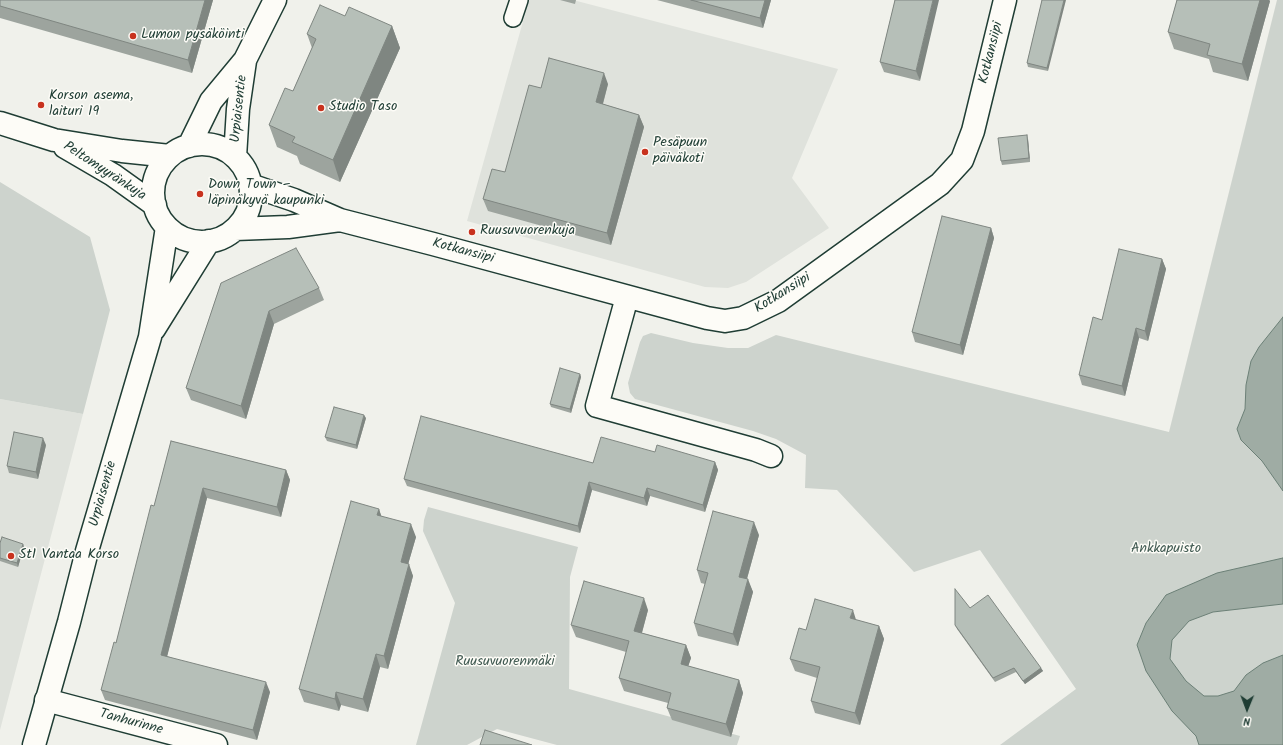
<!DOCTYPE html>
<html>
<head>
<meta charset="utf-8">
<style>
  body { margin:0 }
  #map { position:relative; width:1283px; height:745px; overflow:hidden; background:#f0f1eb; font-family:Kalam,sans-serif }
  canvas { display:block }
  .north { position:absolute; left:1227px; top:689px; width:40px; height:40px; -webkit-text-stroke:3px #fdfcf7; paint-order:stroke; rotate:181deg; font-size:11px; font-weight:700; line-height:16px; text-align:center; color:#1f3d34 }
  .north::after { content:''; display:block; margin:auto; width:14px; height:18px; background:#1f3d34; clip-path:polygon(50% 0,100% 100%,50% 72%,0 100%) }
</style>
</head>
<body>
<div id="map">
<canvas width="1283" height="745"></canvas>
<div class="north">N</div>
</div>
<script>
const c = document.querySelector('canvas').getContext('2d');
c.lineJoin = 'round';
function fill(path, color) { c.fillStyle = color; c.fill(path, 'evenodd'); }
const poly = rows => new Path2D(rows.map(r => 'M' + r).join(''));
function trace(path, color, width, dash) { c.strokeStyle = color; c.lineWidth = width; c.lineCap = dash ? 'butt' : 'round'; c.setLineDash(dash || []); c.stroke(path); }
function write(font, color, halo, rows, align = 'center') {
  c.font = font + ' Kalam,sans-serif'; c.lineWidth = 3; c.setLineDash([]); c.textBaseline = 'middle'; c.strokeStyle = halo; c.fillStyle = color; for (const [text, x, y, turn = 0] of rows) {
    c.save(); c.translate(x, y); c.rotate((+turn || 0) * Math.PI / 180); c.textAlign = isNaN(turn) ? turn : align; if (halo) c.strokeText(text, 0, 0); c.fillText(text, 0, 0); c.restore();
  }
}
fill(poly([
  [529,0,573,0,838,69,792,178,829,228,746,282,728,288,705,287,467,221],
  [0,399,83,414,0,730]
]), '#dfe2dc');
fill(poly([
  [1277,0,1283,0,1283,745,1000,745,1076,689,980,550,914,572,837,490,805,488,806,455,776,439,753,431,635,399,630,393,628,383,640,342,643,336,651,333,693,343,728,348,748,348,776,335,1169,432],
  [0,182,90,237,110,310,83,414,0,399],
  [428,507,578,547,570,577,569,689,740,736,737,745,557,745,497,729,467,745,416,745,455,603,423,531,424,520]
]), '#cdd3cd');
const water = poly([
  [1283,317,1283,491,1262,461,1241,440,1237,429,1245,409,1246,385,1251,361,1259,347,1283,317],
  [1283,558,1283,604,1213,612,1189,621,1172,640,1170,659,1186,681,1204,696,1218,696,1234,691,1246,675,1263,663,1283,655,1283,745,1199,745,1196,736,1172,711,1146,671,1137,645,1146,623,1166,595,1217,573,1283,558]
]);
fill(water, '#9faca4');
trace(water, '#6c8077', 1);
const pedestrian = poly([
  [513,18,519,0]
]);
const minor = poly([
  [627,297,597,406,756,450,771,456],
  [46,700,216,745]
]);
const secondary = poly([
  [0,123,54,140,122,151,170,156],
  '153 193a49 49 0 1 1 98 0a49 49 0 1 1-98 0Z',
  [189,146,211,101,245,60,275,0],
  [65,147,113,175,155,205],
  [235,157,238,109,245,61],
  [250,185,294,200,340,220,433,244,707,318,725,321,743,318,778,301,940,184,962,160,973,131,1005,0],
  [235,229,288,227,340,220],
  [154,329,209,241],
  [34,745,69,622,87,551,150,337,167,227]
]);
trace(pedestrian, '#1f3d34', 20);
trace(minor, '#1f3d34', 25);
trace(secondary, '#1f3d34', 25);
trace(pedestrian, '#fdfcf7', 17);
trace(minor, '#fdfcf7', 22);
trace(secondary, '#fdfcf7', 22);
fill(poly([
  [0,0,213,0,192,73,0,18],
  [560,0,576,0,575,4],
  [657,0,771,0,763,28],
  [895,0,920,81,884,72,880,62],
  [1042,0,1048,71,1028,67,1027,63],
  [1177,0,1269,0,1270,1,1248,81,1213,72,1209,59,1174,49,1168,32],
  [345,16,392,26,400,48,340,182,300,164,297,156,277,147,269,125,293,91,312,48,307,34],
  [608,84,603,104,639,115,644,127,611,245,488,211,483,199,505,172,541,88],
  [1028,139,1030,162,1002,165,1001,161],
  [991,228,994,238,963,355,915,342,912,332],
  [1162,259,1166,269,1148,341,1139,338,1125,396,1082,385,1079,375,1102,320],
  [221,283,319,288,324,300,274,324,246,419,191,400,186,388],
  [580,374,581,377,571,413,551,407,550,404],
  [366,418,357,449,327,441,325,437],
  [171,441,286,470,290,480,281,517,207,498,167,656,270,692,257,740,105,700,101,690,116,643,154,506],
  [46,445,38,479,9,473,7,466],
  [655,452,715,462,718,470,705,512,650,496,647,506,592,490,580,533,407,486,404,479,593,463],
  [379,509,381,516,416,537,408,564,413,576,388,669,380,667,368,712,341,705,339,711,304,702,299,689],
  [759,535,747,579,753,592,738,646,698,636,694,623,705,584,701,583,697,570],
  [0,543,23,544,24,547,18,567,0,561],
  [970,608,1041,668,1043,671,1025,684,1016,672,995,682,957,629,955,625],
  [648,610,642,633,686,645,691,658,688,666,739,680,743,693,731,737,672,720,667,708,668,703,624,691,619,678,626,652,576,637,571,625],
  [856,620,879,626,884,639,860,725,815,713,811,701,817,678,795,671,790,659,806,630]
]), '#9da49e');
fill(poly([
  [205,0,213,0,192,73,188,60],
  [765,0,771,0,763,28,760,18],
  [933,0,939,0,920,81,916,71],
  [1064,0,1066,0,1048,71,1047,68],
  [1260,0,1269,0,1270,1,1248,81,1242,64],
  [392,26,400,48,340,182,333,160],
  [604,73,608,84,600,114,596,102],
  [639,115,644,127,611,245,607,233],
  [1027,135,1028,139,1030,162,1029,158],
  [991,228,994,238,963,355,960,345],
  [1162,259,1166,269,1148,341,1145,331],
  [269,311,274,324,246,419,241,406],
  [1136,328,1139,338,1125,396,1122,386],
  [580,374,581,377,571,413,570,409],
  [364,415,366,418,357,449,356,445],
  [43,438,46,445,38,479,36,472],
  [715,462,718,470,705,512,703,505],
  [286,470,290,480,281,517,277,507],
  [589,482,592,490,580,533,578,526],
  [203,488,207,498,165,665,161,655],
  [647,488,650,496,647,506,644,498],
  [379,509,383,521,377,515],
  [754,522,759,535,744,589,739,577],
  [411,524,416,537,405,575,401,562],
  [23,544,24,547,18,567,17,563],
  [409,564,413,576,388,669,384,656],
  [748,579,753,592,738,646,733,634],
  [644,598,648,610,639,643,634,631],
  [853,610,857,623,850,618],
  [879,626,884,639,860,725,855,713],
  [686,645,691,658,685,676,681,664],
  [376,654,380,667,368,712,363,699],
  [1041,668,1043,671,1025,684,1023,681],
  [739,680,743,693,731,737,726,724],
  [266,682,270,692,257,740,253,730],
  [336,692,341,705,339,711,335,699]
]), '#7f8681');
const building = poly([
  [0,0,205,0,188,60,0,6,0,0],
  [691,0,765,0,760,18,691,0],
  [895,0,933,0,916,71,880,62,895,0],
  [1042,0,1064,0,1047,68,1027,63,1042,0],
  [1177,0,1260,0,1242,64,1207,55,1210,44,1168,32,1177,0],
  [320,5,345,16,349,7,392,26,333,160,292,142,295,137,269,125,285,88,293,91,316,39,307,34,320,5],
  [549,58,604,73,596,102,639,115,607,233,483,199,492,169,505,172,529,85,541,88,549,58],
  [1027,135,1029,158,1001,161,998,138,1027,135],
  [942,216,991,228,960,345,912,332,942,216],
  [296,248,319,288,269,311,241,406,186,388,221,283,296,248],
  [1119,249,1162,259,1145,331,1136,328,1122,386,1079,375,1093,317,1102,320,1119,249],
  [560,368,580,374,570,409,550,404,560,368],
  [334,407,364,415,356,445,325,437,334,407],
  [421,416,593,463,601,437,655,452,657,445,715,462,703,505,647,488,644,498,589,482,578,526,404,479,421,416],
  [14,432,43,438,36,472,7,466,14,432],
  [171,441,286,470,277,507,203,488,161,655,266,682,253,730,101,690,114,642,116,643,151,505,154,506,171,441],
  [351,501,379,509,377,515,411,524,401,562,409,564,384,656,376,654,363,699,336,692,335,699,299,689,351,501],
  [713,511,754,522,739,577,748,579,733,634,694,623,708,573,697,570,713,511],
  [2,537,23,544,17,563,0,558,0,543,2,537],
  [584,581,644,598,634,631,686,645,681,664,739,680,726,724,667,708,671,693,619,678,629,641,571,625,584,581],
  [955,589,970,608,988,595,1041,668,1023,681,1014,668,993,678,955,625,955,589],
  [815,599,853,610,850,618,879,626,855,713,811,701,820,667,790,659,799,628,806,630,815,599],
  [485,730,532,745,480,745,485,730]
]);
fill(building, '#b6bfb8');
trace(building, '#7f8681', 1);
for (const [x, y, r, color] of [
  [133,36,4,"#c8321e"],
  [41,105,4,"#c8321e"],
  [321,108,4,"#c8321e"],
  [645,152,4,"#c8321e"],
  [200,194,4,"#c8321e"],
  [472,232,4,"#c8321e"],
  [11,556,4,"#c8321e"]
]) { const dot = new Path2D(); dot.arc(x, y, r, 0, 2 * Math.PI); c.fillStyle = color; c.fill(dot); trace(dot, '#fdfcf7', 1.5); }
write('14px', '#1f3d34', '#fdfcf7', [
  ["Lumon pysäköinti",141,36],
  ["Korson asema,",49,97],
  ["laituri 19",49,113],
  ["Studio Taso",329,108],
  ["Pesäpuun",653,144],
  ["päiväkoti",653,160],
  ["Down Town –",208,186],
  ["läpinäkyvä kaupunki",208,202],
  ["Ruusuvuorenkuja",480,232],
  ["St1 Vantaa Korso",19,556]
], 'left');
write('14px', '#1f3d34', '#fdfcf7', [
  ["Kotkansiipi",992,53,-76],
  ["Urpiaisentie",240,109,-84],
  ["Peltomyyränkuja",104,172,33],
  ["Kotkansiipi",463,252,15],
  ["Kotkansiipi",783,294,-32],
  ["Urpiaisentie",104,494,-74],
  ["Tanhurinne",131,723,15]
]);
write('14px', '#425b53', '#fdfcf7', [
  ["Ankkapuisto",1166,550],
  ["Ruusuvuorenmäki",505,663]
]);
</script>
</body>
</html>
